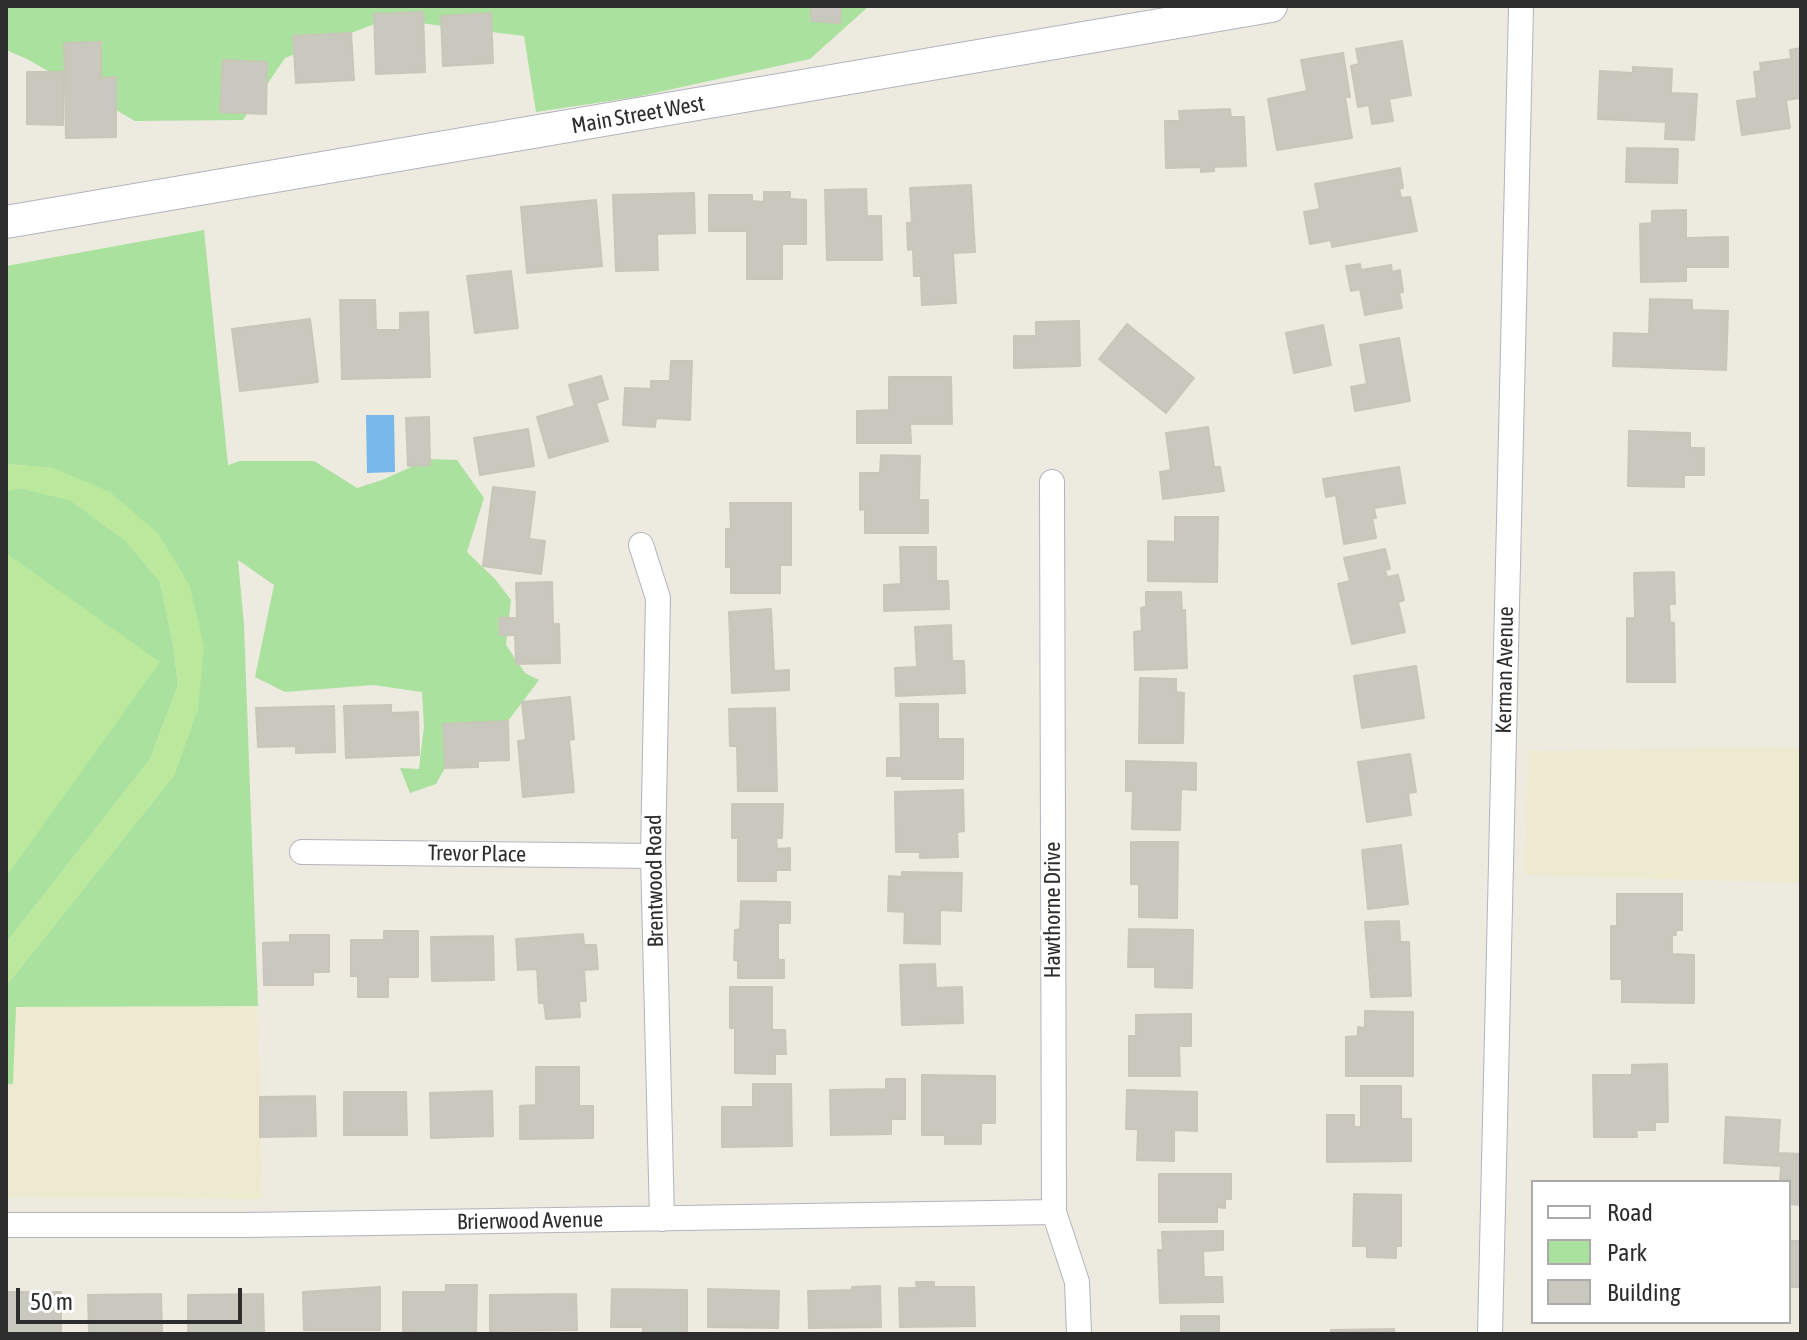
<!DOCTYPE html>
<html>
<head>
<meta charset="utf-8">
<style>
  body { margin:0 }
  #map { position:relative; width:1807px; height:1340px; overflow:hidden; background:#edeae0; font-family:"Asap Condensed",sans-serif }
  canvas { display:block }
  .frame { position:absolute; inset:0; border:8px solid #2d2d2d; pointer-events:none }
  .legend { position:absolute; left:1531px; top:1180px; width:260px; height:144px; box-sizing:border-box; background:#fff; border:2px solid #ababab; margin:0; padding:10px 14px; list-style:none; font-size:24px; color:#2d2d2d }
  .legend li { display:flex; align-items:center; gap:16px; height:40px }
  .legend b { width:40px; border:2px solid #ababab }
  .scale { position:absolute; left:16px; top:1288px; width:226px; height:36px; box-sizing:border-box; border:4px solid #2d2d2d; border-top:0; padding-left:10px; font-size:24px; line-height:28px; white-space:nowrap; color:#2d2d2d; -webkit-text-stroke:6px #fff; paint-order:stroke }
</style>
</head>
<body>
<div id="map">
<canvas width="1807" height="1340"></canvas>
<div class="frame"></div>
<ul class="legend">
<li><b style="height:10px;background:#fff"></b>Road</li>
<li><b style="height:22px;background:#aae19f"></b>Park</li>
<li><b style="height:22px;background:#c9c8be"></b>Building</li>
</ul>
<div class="scale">50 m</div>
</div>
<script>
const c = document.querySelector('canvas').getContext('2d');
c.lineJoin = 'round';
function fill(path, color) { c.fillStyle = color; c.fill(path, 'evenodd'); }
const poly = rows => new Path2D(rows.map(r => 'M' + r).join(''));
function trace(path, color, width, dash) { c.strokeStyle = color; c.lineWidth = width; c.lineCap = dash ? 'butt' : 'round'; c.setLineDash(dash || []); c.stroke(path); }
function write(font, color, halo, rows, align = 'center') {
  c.font = font + ' "Asap Condensed",sans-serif'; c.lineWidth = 6; c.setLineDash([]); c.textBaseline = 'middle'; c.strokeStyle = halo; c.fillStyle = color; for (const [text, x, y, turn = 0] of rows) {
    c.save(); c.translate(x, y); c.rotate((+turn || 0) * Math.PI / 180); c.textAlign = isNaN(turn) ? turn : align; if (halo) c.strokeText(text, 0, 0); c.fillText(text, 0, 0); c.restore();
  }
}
fill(poly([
  [204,230,244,625,263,1199,6,1197,6,266],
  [1773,747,1801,748,1801,883,1525,875,1528,751]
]), '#eeead0');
fill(poly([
  [6,6,869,6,810,59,636,97,536,112,524,36,388,19,285,58,243,120,135,121,27,59,6,50],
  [204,230,228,465,240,461,314,461,357,488,382,480,429,459,457,460,484,498,467,552,496,580,511,600,506,645,525,673,539,680,508,721,443,724,445,768,436,784,410,793,400,768,419,769,424,726,422,692,373,685,285,692,255,677,274,585,238,560,244,625,258,1006,16,1007,13,1084,6,1084,6,986,175,774,190,586,53,468,6,464,6,266],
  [20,488,70,500,126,541,160,582,173,644,178,685,150,759,6,943,6,491]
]), '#aae19f');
fill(poly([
  [6,464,53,468,110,492,158,533,190,586,204,647,198,709,175,774,6,986,6,943,150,759,178,684,173,644,160,582,126,541,70,500,20,488,6,491],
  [6,553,160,662,6,877]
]), '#bae89c');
fill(poly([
  [366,415,394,415,395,472,367,473]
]), '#78b7ea');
const building = poly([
  [811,6,841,6,840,23,811,21,811,6],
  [423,12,425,72,376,74,374,14,423,12],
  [491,13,493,63,443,66,441,16,491,13],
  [351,33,354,80,296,83,293,36,351,33],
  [1402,41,1411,95,1389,99,1393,121,1372,124,1369,105,1358,107,1351,66,1359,64,1356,49,1402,41],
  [101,42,101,78,116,77,116,137,66,138,64,43,101,42],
  [1801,48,1801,98,1786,100,1790,128,1742,135,1737,101,1757,98,1754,72,1761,71,1760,63,1791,59,1790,50,1801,48],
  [1343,53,1350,97,1345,97,1352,138,1277,150,1268,99,1307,91,1301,60,1343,53],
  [223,60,267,62,266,114,220,112,223,60],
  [1633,67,1672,69,1671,93,1697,94,1694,140,1665,139,1666,122,1598,119,1600,71,1633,73,1633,67],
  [27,72,63,72,63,125,27,124,27,72],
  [1230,109,1231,117,1244,117,1246,166,1214,167,1214,171,1201,172,1201,167,1166,168,1165,121,1180,121,1179,111,1230,109],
  [1627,148,1678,149,1677,183,1626,182,1627,148],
  [1400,168,1403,188,1399,189,1401,198,1410,197,1417,231,1332,247,1331,240,1310,244,1304,212,1320,209,1315,184,1400,168],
  [971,185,975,252,953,253,956,303,922,305,921,276,914,276,913,249,908,250,907,223,912,223,910,188,971,185],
  [866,189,867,216,881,216,882,260,827,260,825,190,866,189],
  [764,192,790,192,790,199,806,200,806,244,782,244,782,279,747,279,747,231,709,231,709,195,752,195,752,201,764,202,764,192],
  [694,193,695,233,657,234,658,270,616,271,613,195,694,193],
  [596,200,602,266,527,273,521,207,596,200],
  [1686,210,1686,238,1728,237,1728,267,1686,267,1686,281,1641,282,1640,224,1652,223,1652,211,1686,210],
  [1360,264,1361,270,1391,265,1392,272,1400,270,1403,292,1399,293,1402,308,1365,315,1360,289,1351,291,1346,266,1360,264],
  [511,271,518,328,475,333,467,276,511,271],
  [1650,299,1692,300,1692,310,1728,311,1726,370,1613,366,1614,333,1649,334,1650,299],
  [340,300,375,300,376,330,400,330,400,313,428,312,430,377,342,379,340,300],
  [310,319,318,382,240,391,232,329,310,319],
  [1079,321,1080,366,1014,368,1014,336,1036,336,1036,322,1079,321],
  [1127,324,1194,378,1166,413,1099,359,1127,324],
  [1323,325,1331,365,1294,373,1286,333,1323,325],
  [1399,338,1410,401,1355,411,1351,387,1367,384,1360,345,1399,338],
  [671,361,692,361,690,420,656,418,655,427,623,425,625,388,651,389,651,381,670,381,671,361],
  [601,376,608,399,596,403,608,441,549,458,537,417,575,406,569,385,601,376],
  [889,377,951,377,952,424,910,424,911,443,857,443,857,411,889,410,889,377],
  [429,417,430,465,408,466,406,418,429,417],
  [1208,427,1214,467,1220,467,1224,491,1163,499,1160,472,1171,470,1166,433,1208,427],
  [528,429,534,466,480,475,474,438,528,429],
  [1629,431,1690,433,1690,448,1704,448,1704,475,1684,475,1684,487,1628,486,1629,431],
  [881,455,920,456,919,500,928,500,928,533,865,533,865,509,860,510,860,473,880,473,881,455],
  [1399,467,1405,503,1374,508,1376,518,1372,518,1376,538,1344,544,1336,495,1326,497,1323,479,1399,467],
  [493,487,535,492,529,539,545,541,541,574,483,566,493,487],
  [730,503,791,503,791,565,780,565,780,593,731,593,731,567,726,567,726,529,731,529,730,503],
  [1175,517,1218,517,1217,582,1148,581,1148,541,1175,542,1175,517],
  [900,547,936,547,936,581,948,581,949,609,884,611,884,585,901,584,900,547],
  [1385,549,1390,569,1385,570,1387,577,1398,575,1404,600,1398,602,1405,632,1352,644,1338,584,1350,581,1344,558,1385,549],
  [1674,572,1675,604,1669,604,1670,622,1674,623,1675,682,1627,682,1627,618,1635,618,1634,573,1674,572],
  [552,582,553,624,559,624,560,663,516,664,515,635,500,635,499,618,517,618,516,583,552,582],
  [1146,592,1181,592,1182,610,1185,610,1187,668,1135,670,1134,632,1142,631,1141,608,1146,607,1146,592],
  [771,609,774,671,789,670,789,690,732,693,729,612,771,609],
  [951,625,952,661,964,661,965,693,896,696,895,668,917,667,915,627,951,625],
  [1416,666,1424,718,1362,728,1354,676,1416,666],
  [1140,678,1176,679,1176,692,1184,693,1183,743,1139,743,1140,678],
  [570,697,574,739,569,740,574,792,523,797,518,741,526,740,522,702,570,697],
  [900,704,938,704,938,739,963,739,963,779,902,779,902,776,887,776,887,758,901,758,900,704],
  [391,705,391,713,418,712,419,755,346,758,344,706,391,705],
  [334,706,335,752,296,753,296,746,258,747,256,708,334,706],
  [775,708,777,791,738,791,737,746,730,746,729,709,775,708],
  [508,721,509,760,478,761,478,767,445,768,443,724,508,721],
  [1410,754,1416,792,1408,793,1411,815,1367,822,1358,762,1410,754],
  [1126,761,1196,763,1196,790,1181,789,1180,830,1132,829,1133,791,1126,791,1126,761],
  [963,790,964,831,957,832,958,857,920,858,920,852,896,852,895,792,963,790],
  [732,804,783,804,782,838,776,838,777,849,790,848,790,870,776,870,776,881,738,881,738,838,732,838,732,804],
  [1131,842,1178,842,1177,918,1139,917,1139,884,1131,884,1131,842],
  [1401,845,1408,904,1368,909,1362,850,1401,845],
  [902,872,962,873,961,911,940,910,940,944,904,943,905,912,888,911,889,876,902,877,902,872],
  [1617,894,1682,894,1682,930,1676,930,1676,935,1672,935,1672,954,1694,955,1694,1003,1622,1002,1622,979,1611,979,1611,926,1617,926,1617,894],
  [741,901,790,902,790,923,778,923,778,960,784,960,784,978,738,978,738,960,734,960,735,930,740,929,741,901],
  [1399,921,1400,942,1409,942,1411,996,1371,997,1365,922,1399,921],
  [1129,929,1193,930,1192,988,1155,987,1155,967,1128,967,1129,929],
  [384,931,418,931,418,977,388,977,388,997,358,997,358,976,351,976,351,940,384,940,384,931],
  [583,934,584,945,596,945,598,969,584,970,586,1001,579,1001,580,1017,546,1019,544,1003,539,1003,537,969,518,970,516,939,583,934],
  [290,935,329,935,329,972,313,972,313,985,264,985,263,943,290,942,290,935],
  [493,936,494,980,432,981,431,937,493,936],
  [935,964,936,988,962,987,963,1023,902,1025,900,965,935,964],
  [730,987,772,987,772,1030,785,1030,786,1054,775,1054,775,1074,735,1073,735,1028,730,1028,730,987],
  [1365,1011,1413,1012,1413,1076,1346,1076,1346,1037,1358,1036,1358,1027,1365,1028,1365,1011],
  [1191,1014,1191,1046,1179,1046,1180,1076,1129,1076,1129,1036,1136,1036,1136,1015,1191,1014],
  [1667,1064,1668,1122,1655,1122,1655,1130,1636,1130,1637,1137,1594,1137,1593,1075,1632,1075,1632,1065,1667,1064],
  [536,1067,579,1067,579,1106,593,1106,593,1138,520,1139,520,1106,536,1105,536,1067],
  [922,1075,995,1076,995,1123,981,1123,981,1144,945,1144,945,1135,922,1135,922,1075],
  [886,1079,905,1079,905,1119,891,1119,891,1134,831,1135,830,1090,886,1089,886,1079],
  [753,1084,791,1084,792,1146,722,1147,722,1107,753,1107,753,1084],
  [1361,1086,1401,1086,1401,1119,1411,1119,1411,1161,1327,1162,1327,1115,1354,1115,1354,1127,1361,1127,1361,1086],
  [1127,1090,1197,1092,1197,1131,1174,1130,1174,1161,1137,1160,1138,1129,1126,1129,1127,1090],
  [492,1091,493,1136,431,1138,430,1093,492,1091],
  [344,1092,406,1092,407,1135,344,1135,344,1092],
  [315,1096,316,1136,260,1137,260,1097,315,1096],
  [1726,1117,1780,1120,1778,1153,1801,1154,1801,1205,1789,1204,1789,1182,1780,1182,1781,1166,1724,1163,1726,1117],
  [1159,1174,1231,1174,1231,1199,1225,1199,1225,1208,1217,1207,1217,1222,1159,1222,1159,1174],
  [1354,1194,1401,1195,1401,1246,1396,1246,1396,1258,1367,1257,1367,1246,1353,1246,1354,1194],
  [1223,1231,1223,1250,1203,1251,1204,1277,1222,1277,1223,1302,1160,1303,1158,1250,1163,1250,1162,1232,1223,1231],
  [1789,1241,1801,1241,1801,1287,1789,1287,1789,1241],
  [916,1282,934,1282,934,1287,974,1287,975,1326,900,1327,899,1288,917,1288,916,1282],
  [446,1285,477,1285,476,1333,414,1334,414,1331,403,1331,403,1292,446,1292,446,1285],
  [880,1286,881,1327,809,1328,808,1291,852,1290,852,1287,880,1286],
  [380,1287,380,1330,304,1330,303,1292,380,1287],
  [612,1289,687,1290,687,1334,643,1334,643,1327,611,1327,612,1289],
  [708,1289,779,1291,778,1328,708,1327,708,1289],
  [6,1292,61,1292,61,1334,6,1334,6,1292],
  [161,1294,162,1331,89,1333,88,1295,161,1294],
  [263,1294,264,1333,188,1334,188,1295,263,1294],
  [576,1294,577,1330,490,1331,490,1295,576,1294],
  [1181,1316,1219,1316,1219,1334,1163,1334,1181,1334,1181,1316],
  [1394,1329,1394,1334,1331,1334,1331,1330,1394,1329]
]);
fill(building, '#c9c8be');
trace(building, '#c9c6b9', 2);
const minor = poly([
  [1052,482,1054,1212,1077,1282,1079,1334],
  [641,545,658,598,653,856,662,1219],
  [302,852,653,856],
  [6,1225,246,1225,1054,1212],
  [1490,1334,1521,6]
]);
const secondary = poly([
  [6,222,1271,6]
]);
trace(minor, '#b3b3bf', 26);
trace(secondary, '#b3b3bf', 34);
trace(minor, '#fff', 24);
trace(secondary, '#fff', 32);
write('22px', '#2d2d2d', '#fff', [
  ["Main Street West",638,115,-10],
  ["Kerman Avenue",1505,670,-89],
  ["Trevor Place",477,854,1],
  ["Brentwood Road",655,881,-91],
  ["Hawthorne Drive",1053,910,-90],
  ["Brierwood Avenue",530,1221,-1]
]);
</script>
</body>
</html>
